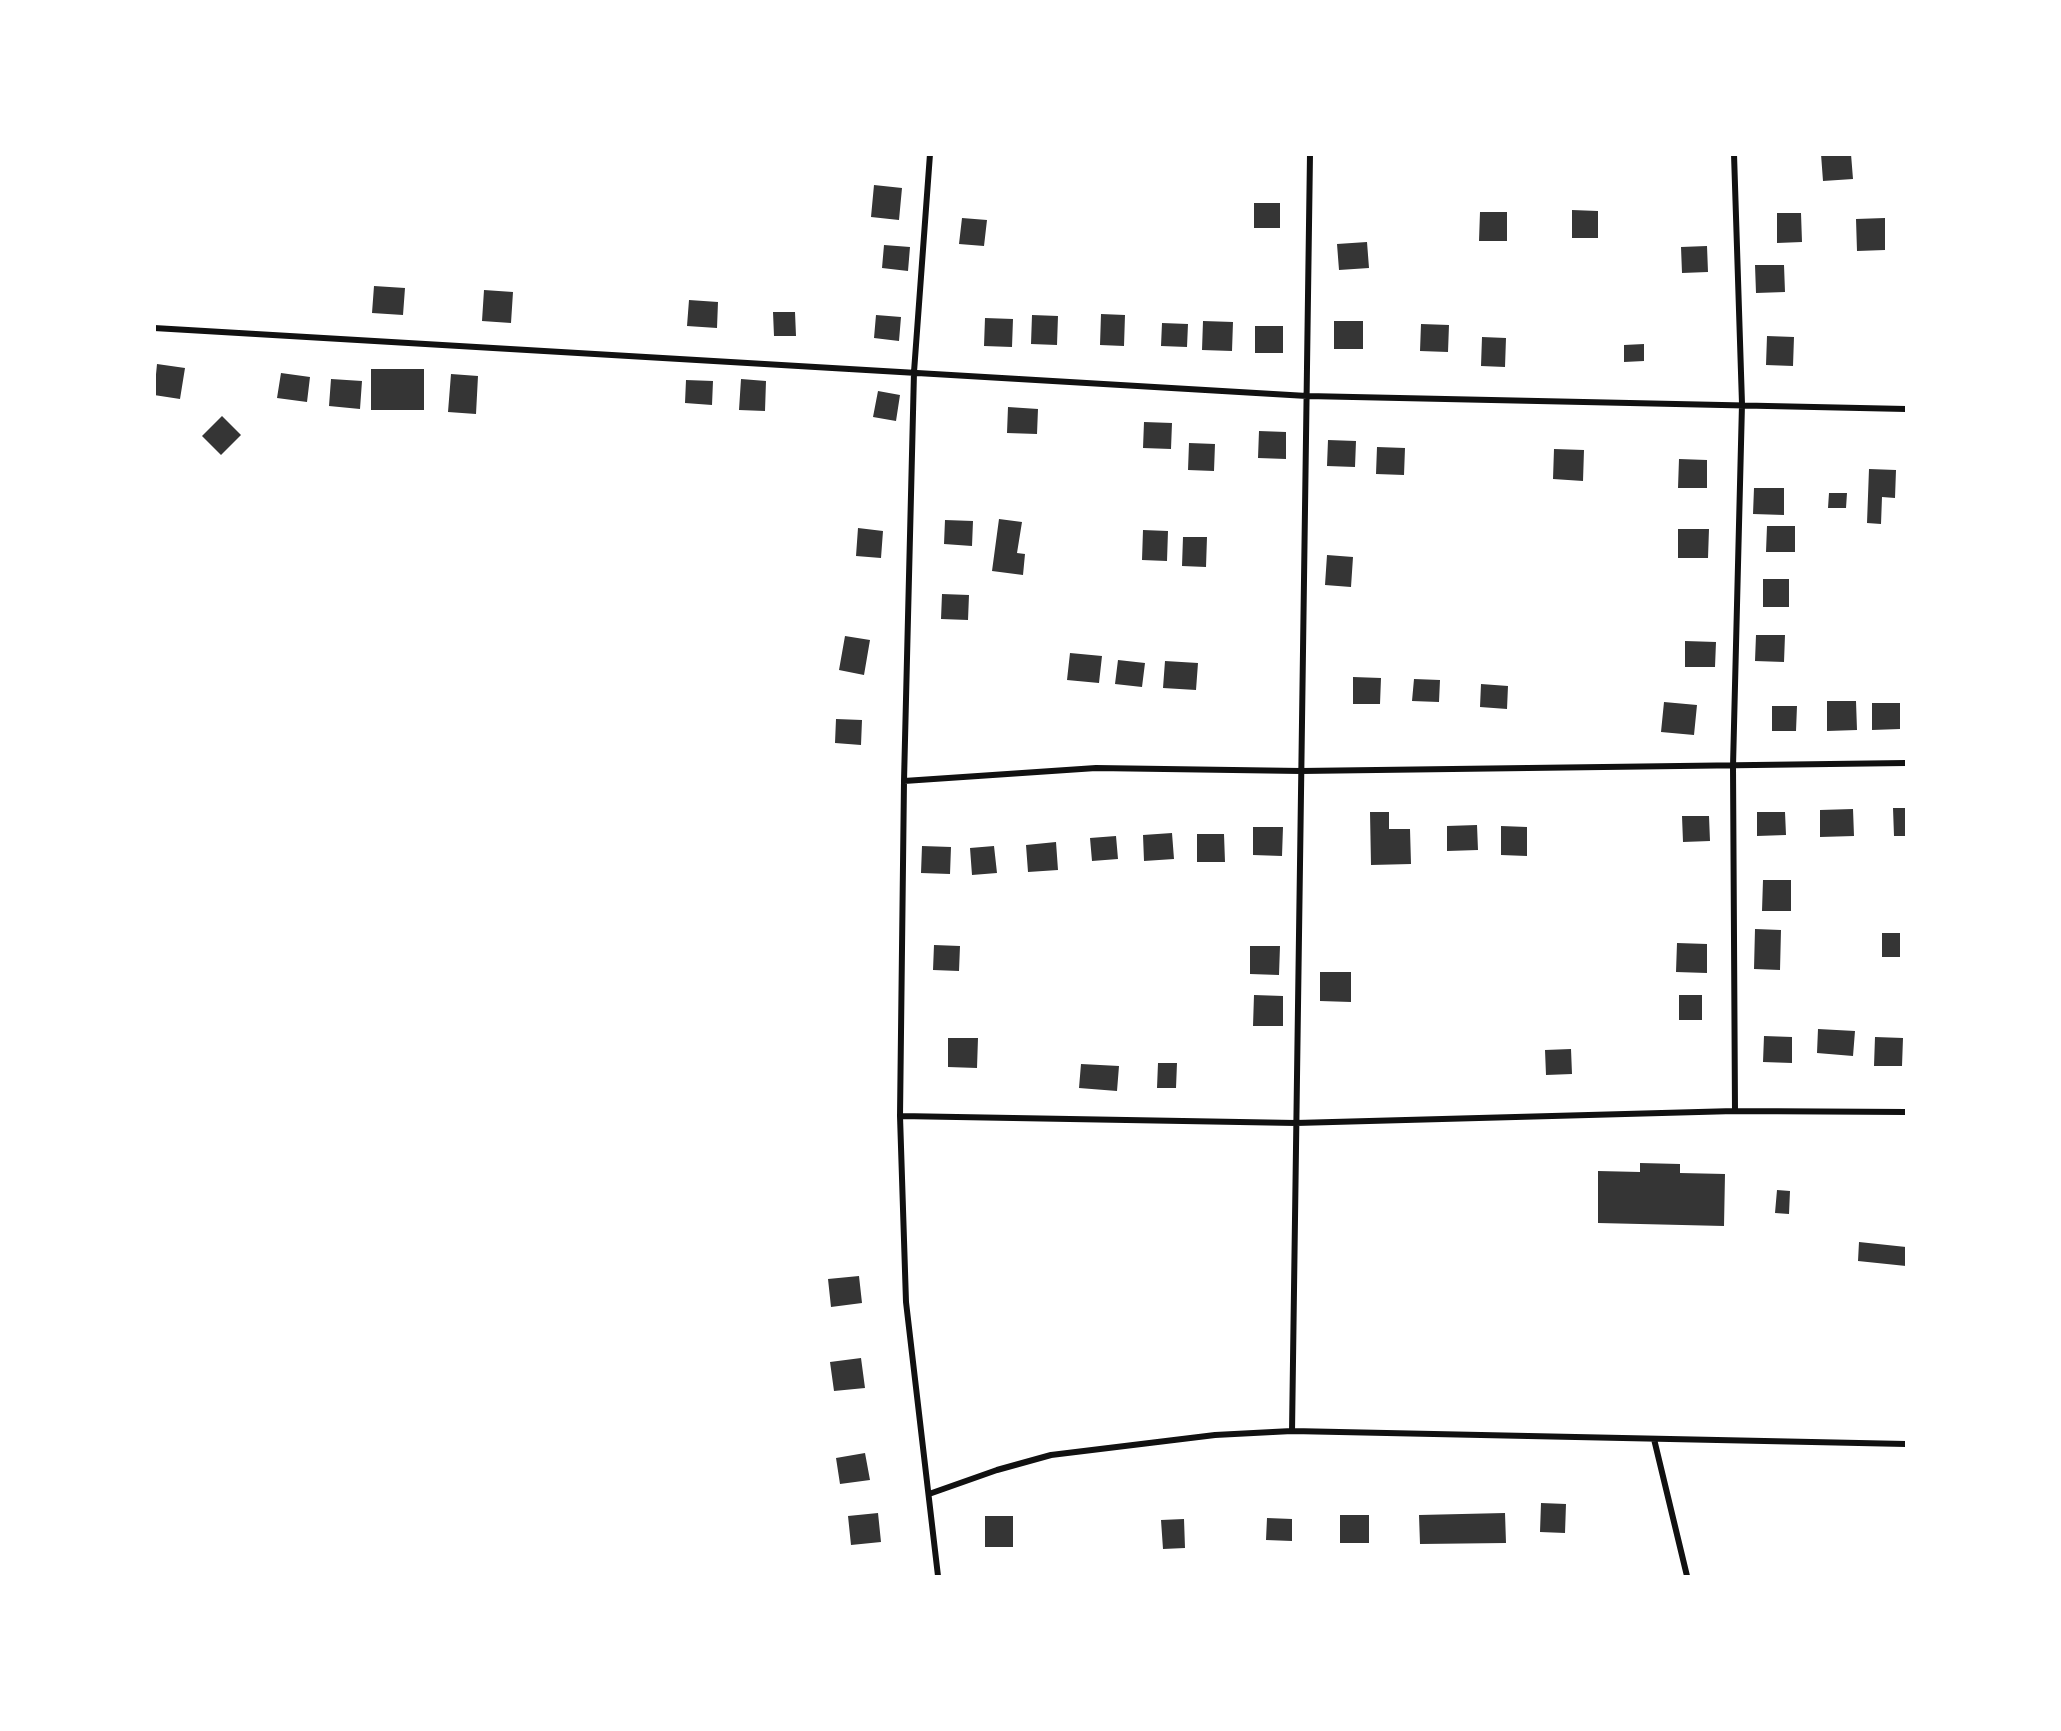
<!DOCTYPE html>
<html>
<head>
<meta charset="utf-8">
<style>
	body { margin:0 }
	#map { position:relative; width:2061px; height:1731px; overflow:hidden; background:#fff; font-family:"Exo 2",sans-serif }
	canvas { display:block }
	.frame { position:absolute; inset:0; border:156px solid #fff; pointer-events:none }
</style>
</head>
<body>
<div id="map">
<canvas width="2061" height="1731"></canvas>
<div class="frame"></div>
</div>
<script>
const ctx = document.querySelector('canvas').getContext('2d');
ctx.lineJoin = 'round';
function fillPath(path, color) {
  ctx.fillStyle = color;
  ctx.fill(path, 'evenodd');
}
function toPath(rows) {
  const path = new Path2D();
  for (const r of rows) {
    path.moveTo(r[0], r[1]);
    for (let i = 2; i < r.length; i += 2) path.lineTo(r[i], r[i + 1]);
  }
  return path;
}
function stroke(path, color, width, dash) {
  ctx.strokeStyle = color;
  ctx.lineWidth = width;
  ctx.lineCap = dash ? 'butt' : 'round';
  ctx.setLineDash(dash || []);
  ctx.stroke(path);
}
fillPath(toPath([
	[1821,154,1851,154,1853,179,1823,181],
	[874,185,902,188,899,220,871,217],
	[1254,203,1280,203,1280,228,1254,228],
	[1572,210,1598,211,1598,238,1572,238],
	[1480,212,1507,212,1507,241,1479,241],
	[1777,213,1801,213,1802,242,1777,243],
	[962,218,987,220,984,246,959,244],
	[1885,218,1885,250,1857,251,1856,219],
	[1367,242,1369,268,1339,270,1337,244],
	[884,245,910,247,908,271,882,268],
	[1707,246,1708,272,1682,273,1681,247],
	[1755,265,1784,265,1785,292,1756,293],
	[374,286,405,288,403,315,372,313],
	[484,290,513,292,511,323,482,321],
	[689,300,718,302,717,328,687,326],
	[773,312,795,312,796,336,774,336],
	[1101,314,1125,315,1124,346,1100,345],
	[876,315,901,317,899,341,874,338],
	[1032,315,1058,316,1057,345,1031,344],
	[985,318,1013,319,1012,347,984,346],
	[1203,321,1233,322,1232,351,1202,350],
	[1334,321,1363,321,1363,349,1334,349],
	[1162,323,1188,324,1187,347,1161,346],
	[1421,324,1449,325,1448,352,1420,351],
	[1255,326,1283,326,1283,353,1255,353],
	[1767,336,1794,337,1793,366,1766,365],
	[1482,337,1506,338,1505,367,1481,366],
	[1644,344,1644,361,1624,362,1624,345],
	[157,364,185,368,180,399,154,395],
	[371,369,424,369,424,410,371,410],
	[281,373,310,377,307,402,277,398],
	[451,374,478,376,476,414,448,412],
	[331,379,362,381,360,409,329,406],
	[741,379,766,381,765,411,739,410],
	[686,380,713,381,712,405,685,403],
	[878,391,900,395,896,421,873,417],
	[1008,407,1038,409,1037,434,1007,433],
	[222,416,241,435,221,455,202,436],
	[1144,422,1172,423,1171,449,1143,448],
	[1259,431,1286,432,1286,459,1258,458],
	[1328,440,1356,441,1355,467,1327,466],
	[1189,443,1215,444,1214,471,1188,470],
	[1377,447,1405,448,1404,475,1376,474],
	[1554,449,1584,450,1583,481,1553,479],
	[1679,459,1707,460,1707,488,1678,488],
	[1869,469,1896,470,1895,498,1882,497,1881,524,1867,523],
	[1754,488,1784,488,1784,515,1753,514],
	[1829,493,1847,493,1846,508,1828,508],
	[999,519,1022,522,1017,553,1025,554,1023,575,992,571],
	[945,520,973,521,972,546,944,544],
	[1767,526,1795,526,1795,552,1766,552],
	[858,528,883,531,881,558,856,556],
	[1678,529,1709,529,1708,558,1678,558],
	[1143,530,1168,531,1167,561,1142,560],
	[1183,537,1207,537,1206,567,1182,566],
	[1327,555,1353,557,1351,587,1325,585],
	[1763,579,1789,579,1789,607,1763,607],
	[942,594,969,595,968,620,941,619],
	[1756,635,1785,635,1784,662,1755,661],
	[845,636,870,640,864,675,839,670],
	[1685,641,1716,642,1715,667,1685,667],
	[1070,653,1102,656,1099,683,1067,680],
	[1118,660,1145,663,1142,687,1115,684],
	[1165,661,1198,663,1196,690,1163,688],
	[1353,677,1381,678,1380,704,1353,704],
	[1414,679,1440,680,1439,702,1412,701],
	[1481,684,1508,686,1507,709,1480,707],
	[1827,701,1856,701,1857,730,1827,731],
	[1664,702,1697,705,1694,735,1661,732],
	[1872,703,1900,703,1900,729,1872,730],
	[1772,706,1797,706,1796,731,1772,731],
	[836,719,862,720,861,745,835,743],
	[1893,808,1906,808,1906,836,1894,836],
	[1853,809,1854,836,1820,837,1820,810],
	[1370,812,1389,812,1389,829,1410,829,1411,864,1371,865],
	[1757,812,1785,812,1786,835,1757,836],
	[1682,816,1709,816,1710,841,1683,842],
	[1477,825,1478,850,1447,851,1447,826],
	[1501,826,1527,827,1527,856,1501,855],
	[1253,827,1283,827,1282,856,1253,855],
	[1172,833,1174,859,1144,861,1143,835],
	[1197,834,1224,834,1225,862,1197,862],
	[1116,836,1118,859,1092,861,1090,838],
	[1056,842,1058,870,1028,872,1026,845],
	[922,846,951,847,950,874,921,873],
	[994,846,997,873,972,875,970,848],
	[1763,880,1791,880,1791,911,1762,911],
	[1755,929,1781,930,1780,970,1754,969],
	[1882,933,1900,933,1900,957,1882,957],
	[1677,943,1707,944,1707,973,1676,972],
	[934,945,960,946,959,971,933,970],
	[1250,946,1280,946,1279,975,1250,974],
	[1320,972,1351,972,1351,1002,1320,1001],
	[1254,995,1283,996,1283,1026,1253,1026],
	[1679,995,1702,995,1702,1020,1679,1020],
	[1818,1029,1855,1031,1853,1056,1817,1053],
	[1764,1036,1792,1037,1792,1063,1763,1062],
	[1875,1037,1903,1038,1902,1066,1874,1066],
	[948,1038,978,1038,977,1068,948,1067],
	[1571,1049,1572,1074,1546,1075,1545,1050],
	[1158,1063,1177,1063,1176,1088,1157,1088],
	[1081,1064,1119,1066,1117,1091,1079,1088],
	[1640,1163,1680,1164,1680,1173,1725,1174,1724,1226,1598,1223,1598,1171,1640,1172],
	[1777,1190,1790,1191,1789,1214,1775,1213],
	[1859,1242,1906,1247,1906,1266,1858,1261],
	[859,1276,862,1303,831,1307,828,1279],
	[861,1358,865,1388,834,1391,830,1362],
	[865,1453,870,1480,840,1484,836,1458],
	[1541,1503,1566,1504,1565,1533,1540,1532],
	[878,1513,881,1542,851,1545,848,1516],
	[1505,1513,1506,1543,1420,1544,1419,1515],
	[1340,1515,1369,1515,1369,1543,1340,1543],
	[985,1516,1013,1516,1013,1547,985,1547],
	[1267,1518,1292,1519,1292,1541,1266,1540],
	[1184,1519,1185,1548,1163,1549,1161,1520]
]), '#353535');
stroke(toPath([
	[930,154,914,372,904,781,900,1116,906,1302,938,1576],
	[1734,154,1742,404,1733,766,1735,1111],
	[154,328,1307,396,1906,409],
	[904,781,1096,768,1301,771,1906,763],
	[900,1116,1296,1123,1735,1111,1906,1112],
	[1292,1431,1310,154],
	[1654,1439,1687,1576],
	[929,1494,997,1470,1051,1455,1215,1435,1292,1431,1906,1444]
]), '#111', 6);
</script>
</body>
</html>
